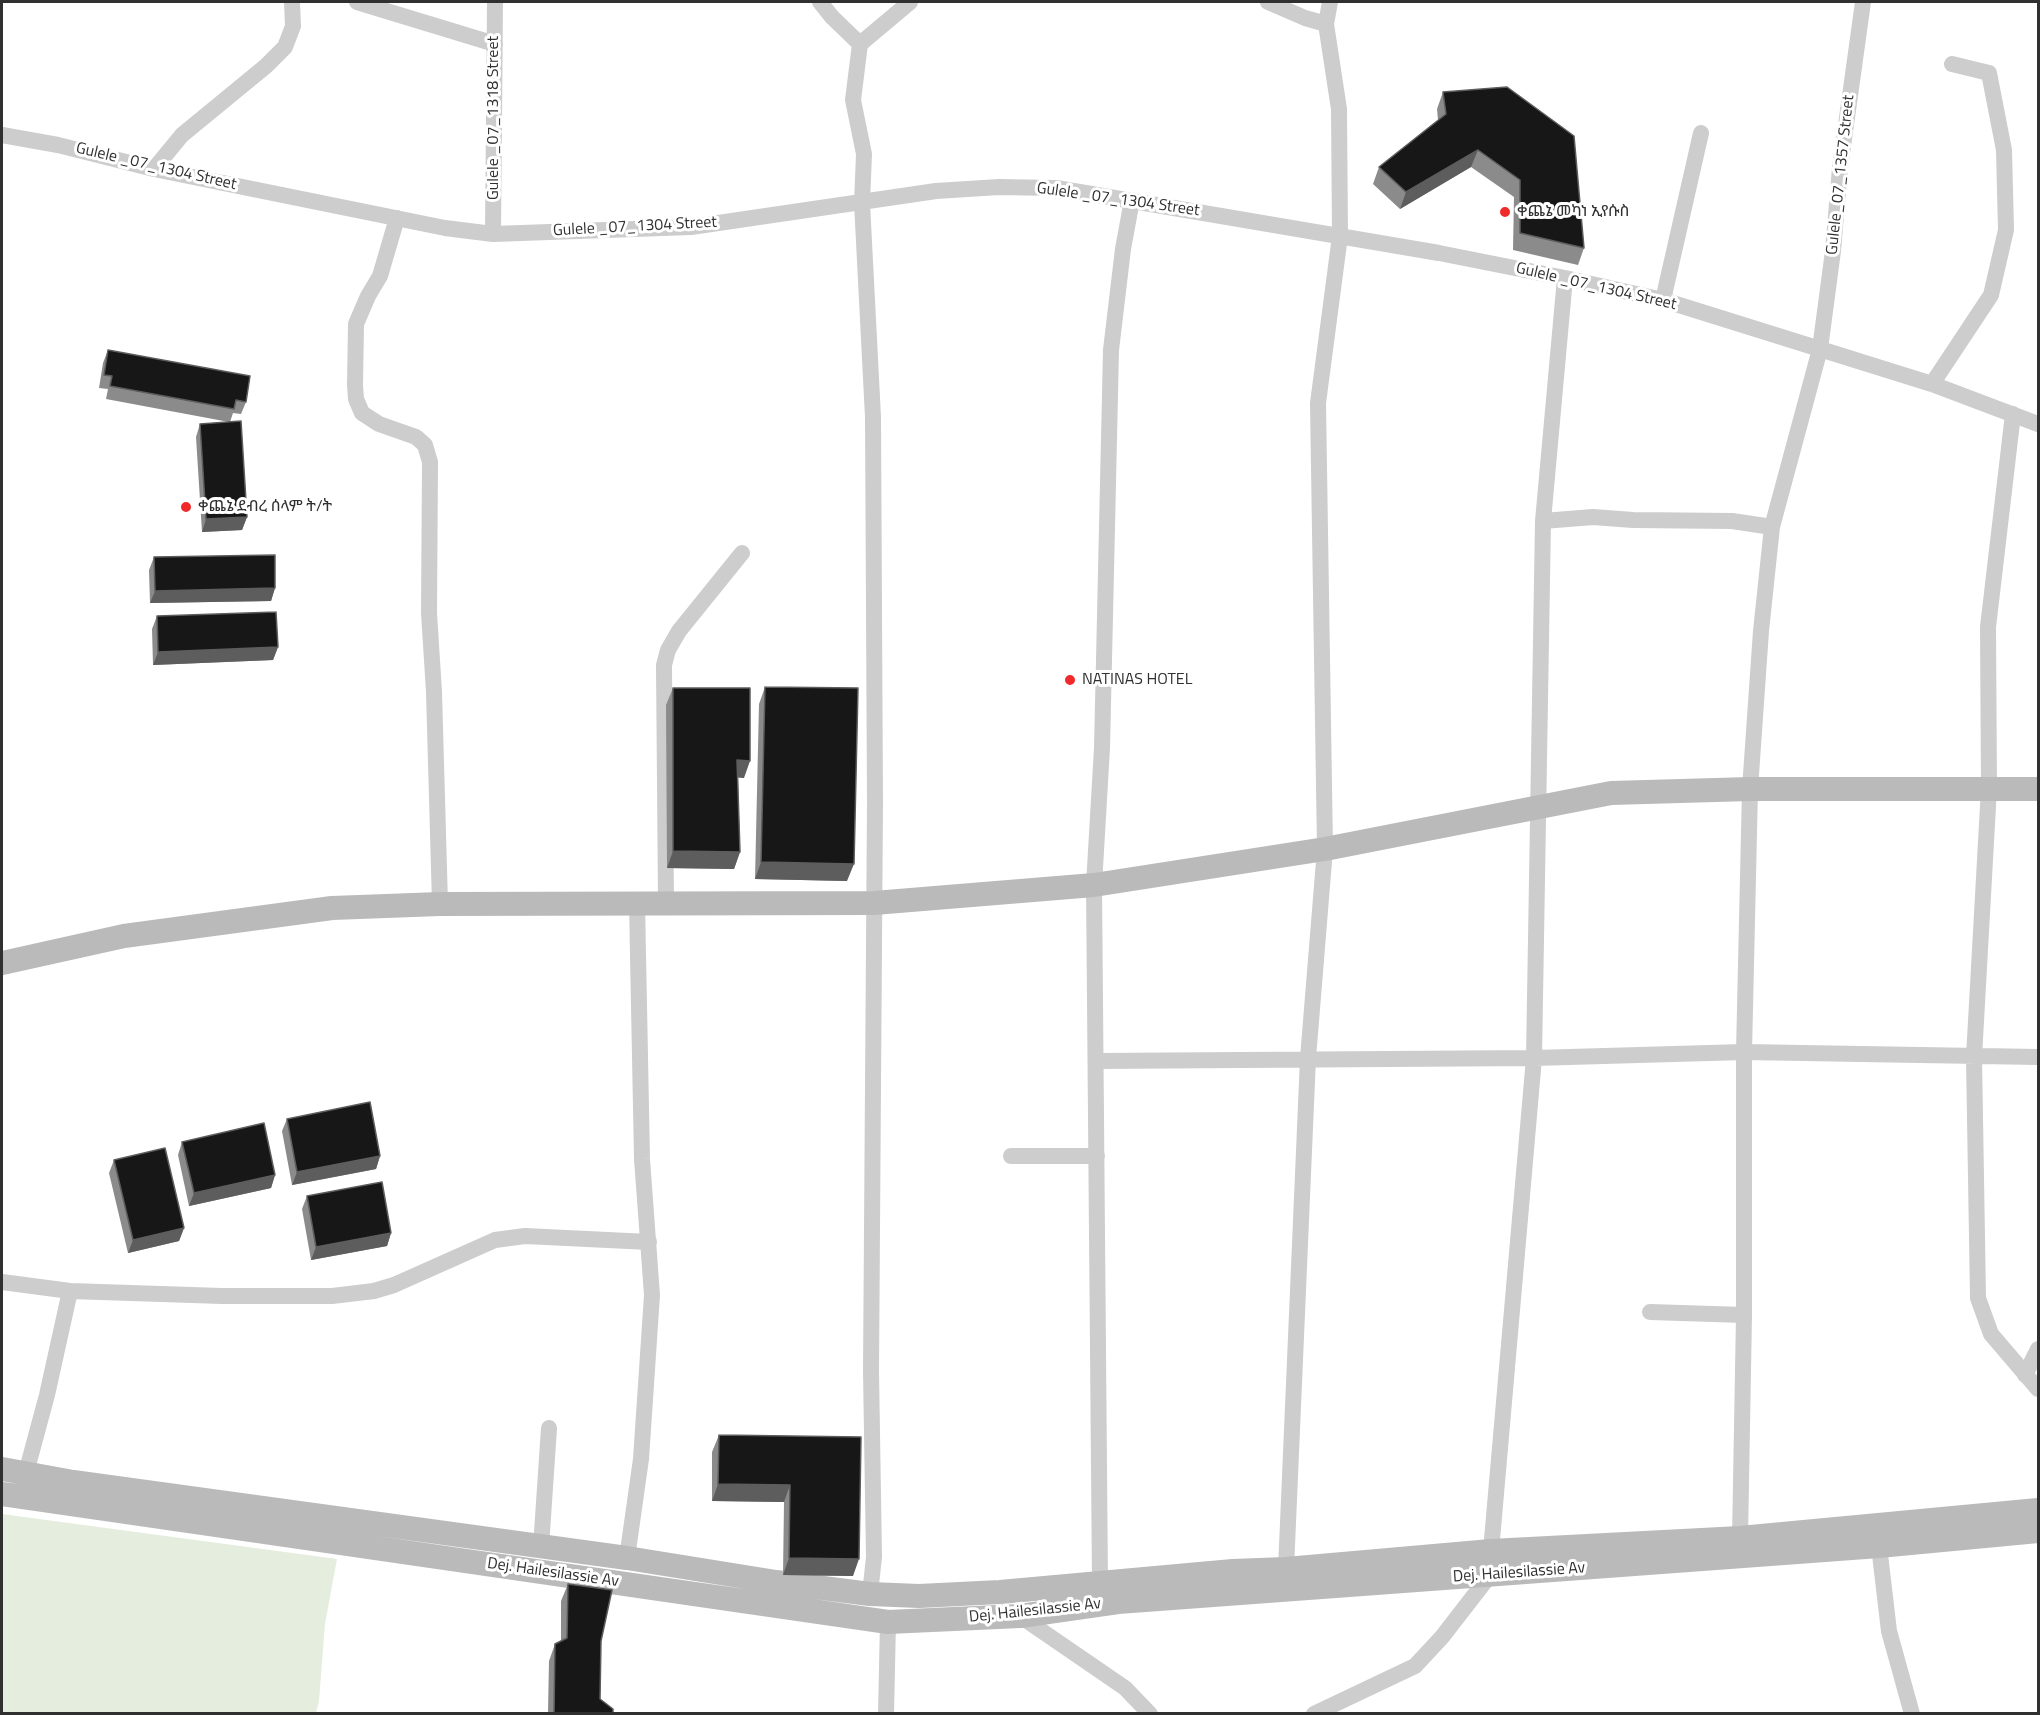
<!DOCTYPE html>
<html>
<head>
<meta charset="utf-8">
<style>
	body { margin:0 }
	#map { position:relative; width:2040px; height:1715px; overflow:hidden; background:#fff; font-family:"Titillium Web",sans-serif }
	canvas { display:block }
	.frame { position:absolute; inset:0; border:3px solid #303030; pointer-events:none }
</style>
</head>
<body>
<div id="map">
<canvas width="2040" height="1715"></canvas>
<div class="frame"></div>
</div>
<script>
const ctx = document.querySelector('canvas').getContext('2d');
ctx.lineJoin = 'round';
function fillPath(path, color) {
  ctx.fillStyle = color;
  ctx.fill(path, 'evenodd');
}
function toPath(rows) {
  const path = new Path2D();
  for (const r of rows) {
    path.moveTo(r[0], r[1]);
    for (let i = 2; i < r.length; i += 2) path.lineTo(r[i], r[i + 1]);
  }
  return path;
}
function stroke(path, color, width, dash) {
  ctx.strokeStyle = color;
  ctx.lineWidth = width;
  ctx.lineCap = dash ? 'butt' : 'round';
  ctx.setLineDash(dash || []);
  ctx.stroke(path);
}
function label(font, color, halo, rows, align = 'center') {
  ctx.font = font + ' "Titillium Web","Noto Sans Ethiopic",sans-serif';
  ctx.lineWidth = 6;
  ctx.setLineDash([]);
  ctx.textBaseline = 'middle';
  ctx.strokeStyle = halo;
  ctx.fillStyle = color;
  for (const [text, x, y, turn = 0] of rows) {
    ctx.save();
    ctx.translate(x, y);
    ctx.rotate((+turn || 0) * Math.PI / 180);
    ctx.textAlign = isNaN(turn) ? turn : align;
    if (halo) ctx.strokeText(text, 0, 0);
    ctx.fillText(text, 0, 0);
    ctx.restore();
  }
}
fillPath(toPath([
	[2,1514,337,1559,325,1624,319,1701,316,1713,2,1713]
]), '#e5eede');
stroke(toPath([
	[357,2,495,44],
	[820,2,832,17,860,44],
	[1268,2,1305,18,1326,24,1339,109,1340,236,1318,403,1325,849,1308,1058,1286,1569],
	[1326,24,1330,2],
	[2,135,58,145,154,169,445,228,493,234,691,227,936,191,999,187,1056,188,1439,253,1565,278,1663,300,1932,384,2038,424],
	[154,169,182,135,266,66,285,47,293,26,292,2],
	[397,218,380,276,368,296,356,324,355,385,356,399,362,413,379,424,416,437,425,445,430,462,429,613,434,692,440,904],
	[493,234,495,2],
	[1663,300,1701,133],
	[1932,384,1991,295,2006,230,2004,150,1989,73,1952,64],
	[2013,414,1988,627,1989,788,1974,1057,1978,1298,1991,1334,2038,1389],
	[1543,521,1593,517,1633,520,1732,521,1772,527],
	[666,903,664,665,668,650,679,631,742,553],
	[1096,1061,1534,1058,1744,1052,2038,1057],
	[1011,1156,1097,1156],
	[2,1282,70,1291,222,1296,332,1296,374,1291,394,1285,495,1240,525,1236,649,1242],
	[1650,1312,1744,1315],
	[2025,1375,2038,1349],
	[26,1473,47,1395,70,1291],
	[1740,1538,1744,1315,1744,1052,1750,789,1761,631,1772,527,1820,349,1833,251,1840,168,1863,2],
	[1879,1546,1889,1631,1912,1714],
	[541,1547,549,1428],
	[1491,1551,1534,1058,1543,521,1565,278],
	[627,1558,641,1459,652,1295,642,1159,637,903],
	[1100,1583,1094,885,1102,748,1111,350,1123,249,1132,200],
	[870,1594,874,1557,871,1371,875,802,873,417,862,203,864,154,853,100,860,44,910,2],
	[1020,1616,1125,1688,1150,1714],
	[886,1714,888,1622],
	[1314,1714,1415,1666,1442,1637,1490,1575]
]), '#cdcdcd', 16);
stroke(toPath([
	[2,963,124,936,332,908,440,904,874,903,1094,885,1325,849,1611,793,1750,789,2038,789],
	[2,1469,73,1482,627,1558,776,1582,870,1594,919,1596,1000,1592,1233,1571,1286,1569,1491,1551,1740,1538,2038,1510],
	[2,1494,888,1622,1020,1616,1118,1602,1879,1546,2038,1531]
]), '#bababa', 24);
fillPath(toPath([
	[1443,92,1584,248,1578,265,1513,250,1514,197,1471,167,1400,209,1373,184,1379,167,1438,120,1437,109],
	[108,350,246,402,241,414,233,413,230,422,247,517,242,530,202,532,196,437,200,424,229,422,106,399,108,389,99,388,103,363],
	[154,557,275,588,271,601,150,603,149,570],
	[157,616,278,647,273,660,153,665,152,629],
	[765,687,847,881,755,879,759,704],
	[673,688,744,778,738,777,740,852,734,869,667,868,666,705],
	[287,1119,380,1156,376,1169,292,1185,282,1131],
	[182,1142,275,1175,271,1188,189,1206,178,1155],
	[114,1160,184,1228,179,1241,128,1253,109,1173],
	[307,1196,391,1233,387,1246,311,1260,302,1209],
	[719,1435,861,1437,853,1576,783,1575,784,1502,712,1501,712,1452],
	[568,1584,601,1641,600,1699,613,1713,548,1713,549,1661,555,1644,561,1641,561,1601]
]), '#8b8b8b');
fillPath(toPath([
	[1478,150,1471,167,1400,209,1406,192],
	[247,517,242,530,202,532,206,519],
	[275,588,271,601,150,603,155,591],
	[278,647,273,660,153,665,158,652],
	[737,760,750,761,744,778,731,777],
	[673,851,740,852,734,869,667,868],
	[761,862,854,864,847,881,755,879],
	[380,1156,376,1169,292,1185,297,1172],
	[275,1175,271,1188,189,1206,194,1193],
	[184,1228,179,1241,128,1253,133,1240],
	[391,1233,387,1246,311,1260,316,1247],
	[718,1484,790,1485,784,1502,712,1501],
	[789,1558,859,1559,853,1576,783,1575]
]), '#5d5d5d');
const building = toPath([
	[1507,87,1574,136,1584,248,1520,233,1520,180,1478,150,1406,192,1379,167,1446,114,1443,92,1507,87],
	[108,350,250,376,246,402,236,400,234,409,110,386,112,376,104,375,108,350],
	[241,421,247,517,206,519,200,424,241,421],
	[275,555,275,588,155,591,154,557,275,555],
	[276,612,278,647,158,652,157,616,276,612],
	[765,687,858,688,854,864,761,862,765,687],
	[673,688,750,688,750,761,737,760,740,852,673,851,673,688],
	[370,1102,380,1156,297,1172,287,1119,370,1102],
	[264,1123,275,1175,194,1193,182,1142,264,1123],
	[165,1148,184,1228,133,1240,114,1160,165,1148],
	[382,1182,391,1233,316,1247,307,1196,382,1182],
	[719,1435,861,1437,859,1559,789,1558,790,1485,718,1484,719,1435],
	[568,1584,612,1590,601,1641,600,1699,613,1709,613,1713,554,1713,555,1644,567,1638,568,1584]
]);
fillPath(building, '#171717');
stroke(building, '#5d5d5d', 1.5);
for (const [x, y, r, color] of [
	[1505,212,6,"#f02a2b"],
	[186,507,6,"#f02a2b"],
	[1070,680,6,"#f02a2b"]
]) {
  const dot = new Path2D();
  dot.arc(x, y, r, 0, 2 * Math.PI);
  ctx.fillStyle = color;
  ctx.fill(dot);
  stroke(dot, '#fff', 2);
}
label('16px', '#303030', '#fff', [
	["Gulele _07_1318 Street",494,118,-90],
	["Gulele _07_1304 Street",156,167,13],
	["Gulele_07_1357 Street",1841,175,-84],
	["Gulele _07_1304 Street",1118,200,8],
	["Gulele _07_1304 Street",635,227,-3],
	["Gulele _07_1304 Street",1596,287,13],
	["Dej. Hailesilassie Av",553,1573,8],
	["Dej. Hailesilassie Av",1519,1573,-4],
	["Dej. Hailesilassie Av",1035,1611,-6]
]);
label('16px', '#303030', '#fff', [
	["ቀጨኔ መካነ ኢየሱስ",1517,212],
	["ቀጨኔ ደብረ ሰላም ት/ት",198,507],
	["NATINAS HOTEL",1082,680]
], 'left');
</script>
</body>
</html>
